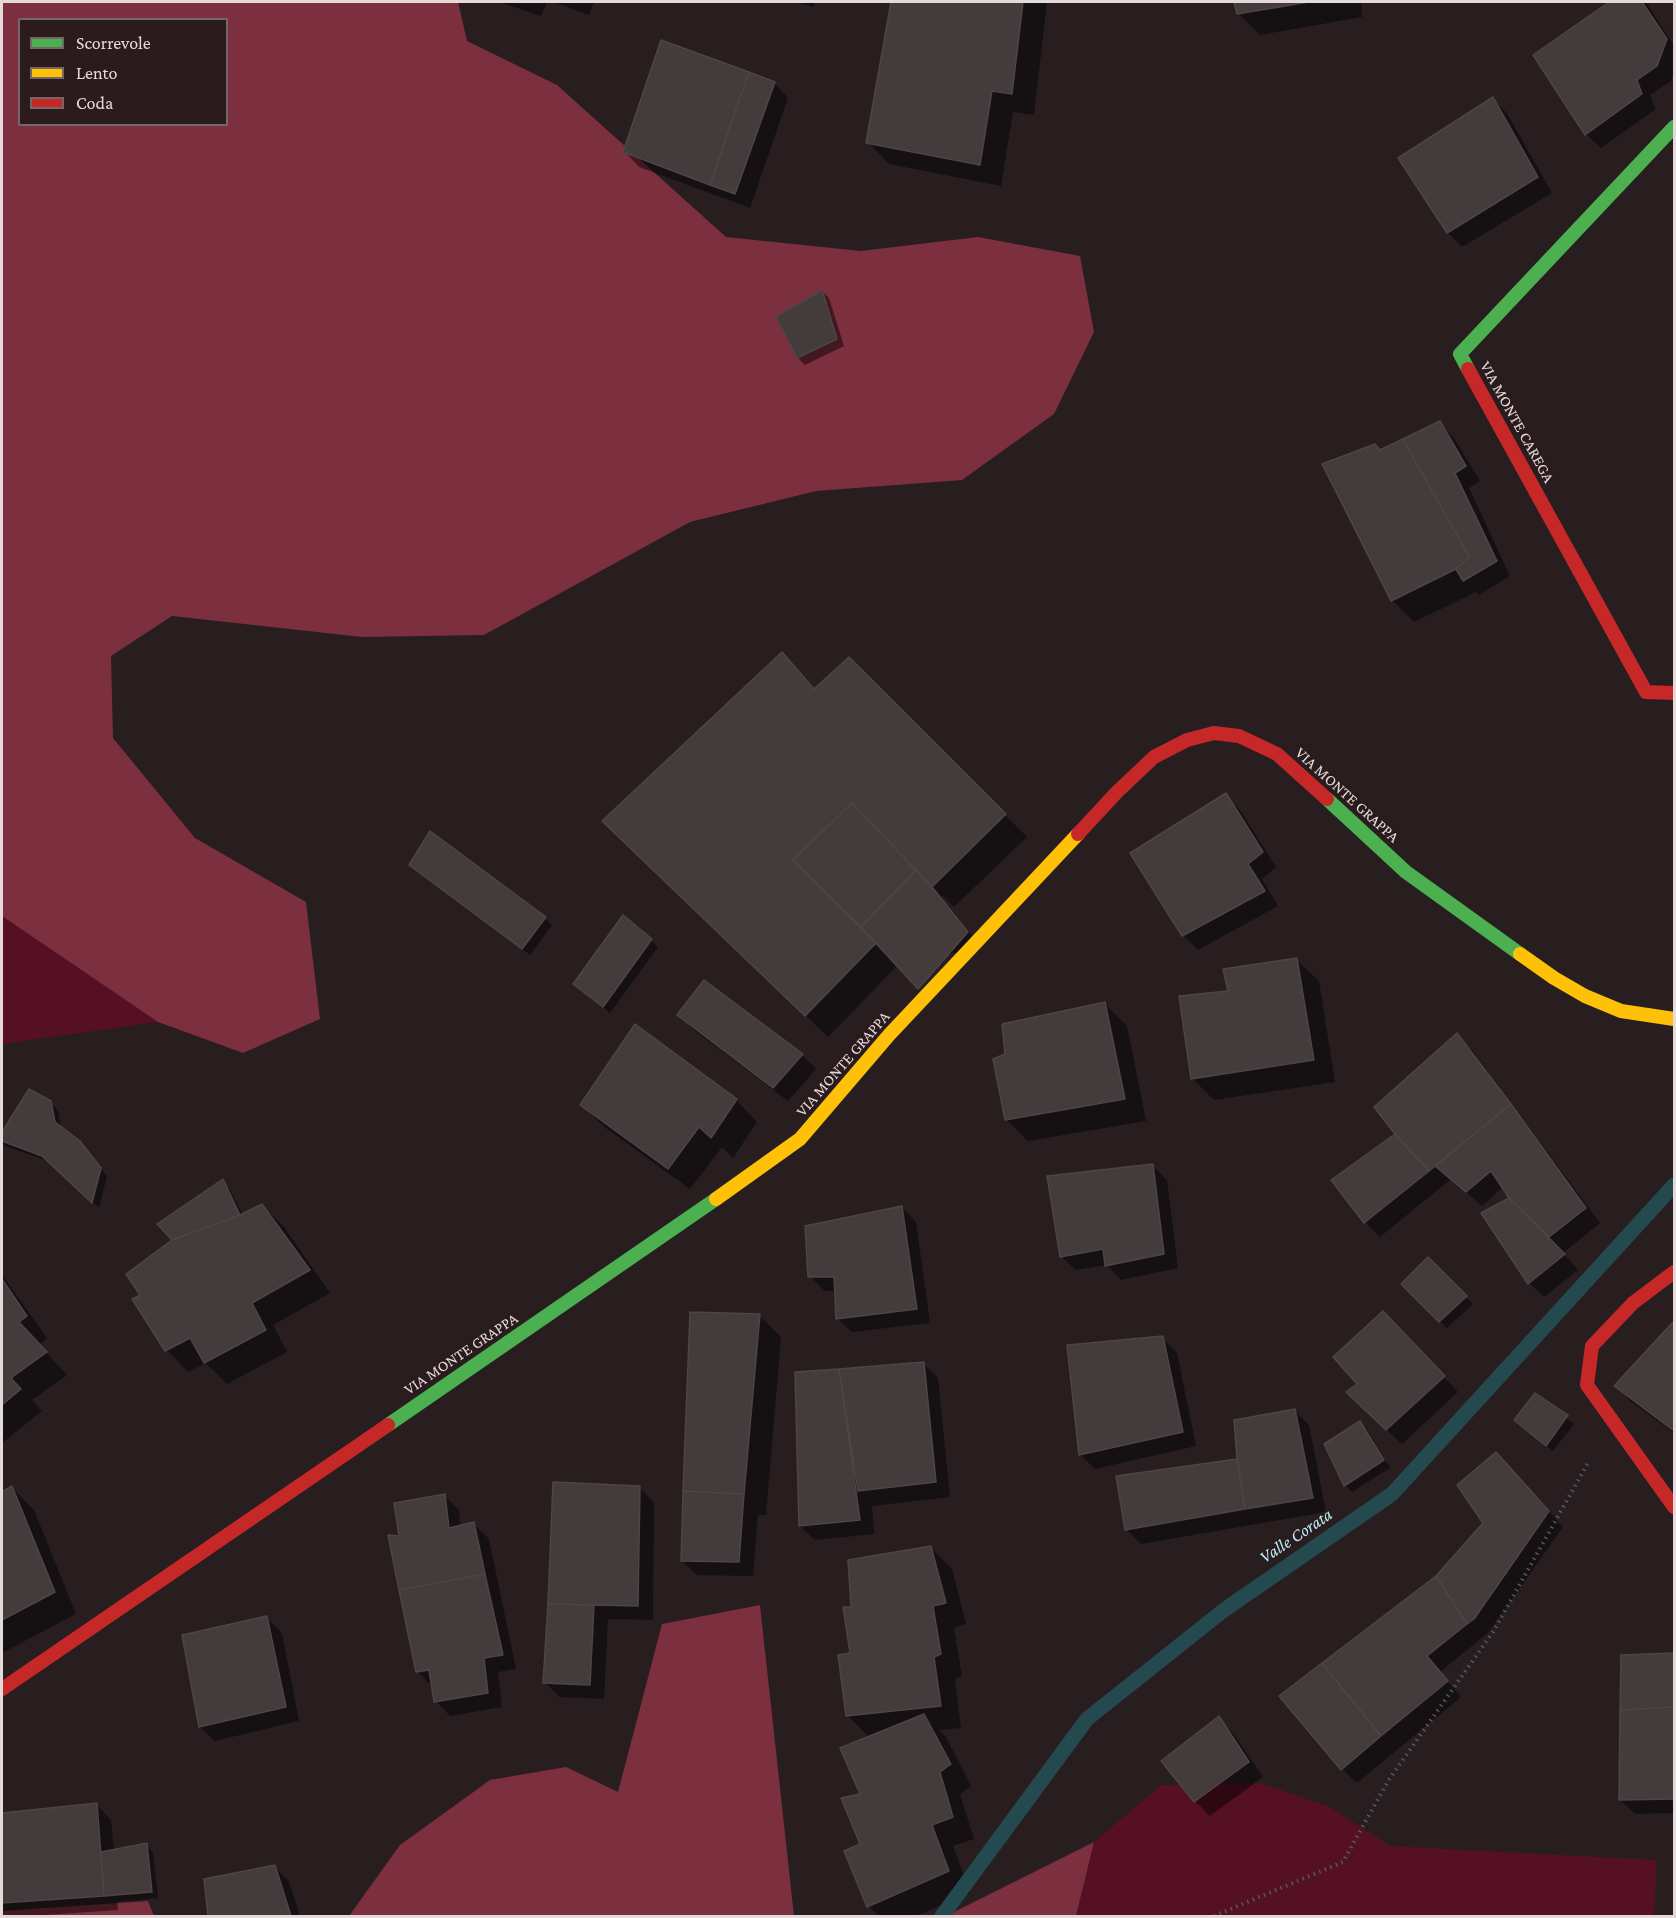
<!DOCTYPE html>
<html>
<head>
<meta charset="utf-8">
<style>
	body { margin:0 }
	#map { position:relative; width:1676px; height:1918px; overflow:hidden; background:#281e20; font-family:"Crimson Pro",serif }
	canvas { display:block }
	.frame { position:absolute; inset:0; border:3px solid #e5dadb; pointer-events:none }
	.legend { position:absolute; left:18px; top:18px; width:210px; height:108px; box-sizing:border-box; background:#2b1b1d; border:2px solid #756769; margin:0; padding:8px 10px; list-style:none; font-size:18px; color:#e5dadb }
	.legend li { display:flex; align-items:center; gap:12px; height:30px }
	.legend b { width:30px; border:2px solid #756769 }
</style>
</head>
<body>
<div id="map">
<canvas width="1676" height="1918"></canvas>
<div class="frame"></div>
<ul class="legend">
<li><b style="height:8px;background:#4caf50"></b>Scorrevole</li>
<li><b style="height:8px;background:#ffc107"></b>Lento</li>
<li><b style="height:8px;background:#c62828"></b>Coda</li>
</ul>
</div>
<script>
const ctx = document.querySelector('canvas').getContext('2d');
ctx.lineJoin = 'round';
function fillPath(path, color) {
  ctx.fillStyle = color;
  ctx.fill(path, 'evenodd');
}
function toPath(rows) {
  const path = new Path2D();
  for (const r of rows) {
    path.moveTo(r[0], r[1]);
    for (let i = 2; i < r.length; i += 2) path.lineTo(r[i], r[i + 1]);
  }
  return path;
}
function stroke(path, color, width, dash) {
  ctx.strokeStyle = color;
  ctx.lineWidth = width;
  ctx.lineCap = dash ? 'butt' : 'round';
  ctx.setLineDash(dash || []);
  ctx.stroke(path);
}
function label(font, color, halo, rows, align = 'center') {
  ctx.font = font + ' "Crimson Pro",serif';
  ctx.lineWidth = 4.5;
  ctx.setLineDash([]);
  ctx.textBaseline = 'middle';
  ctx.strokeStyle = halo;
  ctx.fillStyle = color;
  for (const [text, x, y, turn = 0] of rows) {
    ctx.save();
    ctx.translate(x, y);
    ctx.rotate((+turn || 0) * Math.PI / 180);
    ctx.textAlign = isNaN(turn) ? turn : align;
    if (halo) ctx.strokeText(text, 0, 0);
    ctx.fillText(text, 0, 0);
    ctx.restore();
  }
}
fillPath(toPath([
	[2,916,158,1022,2,1044],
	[1261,1783,1330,1807,1390,1846,1657,1860,1654,1916,1076,1916,1094,1842,1161,1785]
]), '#551023');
fillPath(toPath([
	[2,2,458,2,467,41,557,85,726,237,861,251,978,237,1080,256,1094,332,1054,414,962,480,816,491,690,522,484,635,362,637,172,616,111,656,113,738,195,838,306,902,320,1019,243,1053,158,1022,2,916],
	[20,20,226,20,226,124,20,124],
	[760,1605,794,1916,349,1916,400,1845,490,1780,566,1767,618,1792,662,1624],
	[1094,1842,1076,1916,948,1916,952,1913],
	[148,1901,154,1916,2,1916,2,1911]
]), '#7c2f3e');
fillPath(toPath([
	[499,2,547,2,541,16],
	[553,2,594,2,589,15],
	[797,2,815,2,813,7],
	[893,2,1047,2,1034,115,1013,112,1001,186,889,164,868,142],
	[1236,2,1361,2,1362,17,1260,35,1238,13],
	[1612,2,1646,2,1674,46,1674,71,1671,81,1650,95,1656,109,1601,148,1586,134,1535,55],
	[774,83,788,98,750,208,639,167,625,152],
	[1492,99,1507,113,1552,193,1462,247,1448,233],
	[822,291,829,298,844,346,805,365,798,358,778,318],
	[1439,423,1454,438,1480,481,1469,488,1510,576,1479,595,1476,592,1414,622,1392,600,1381,451],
	[782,654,816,690,849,659,1027,837,954,907,943,896,941,897,981,947,898,965,828,1037,626,843],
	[1226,795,1240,810,1276,867,1262,879,1278,906,1198,950,1183,935],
	[418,872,545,918,552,925,530,955],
	[624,917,658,947,610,1013,575,984],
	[1297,960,1319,981,1335,1082,1214,1100,1192,1078,1230,993],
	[1105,1004,1127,1026,1146,1121,1028,1141,1006,1119],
	[679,1015,802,1055,816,1069,788,1101,694,1030],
	[1457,1035,1472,1050,1600,1223,1563,1253,1578,1270,1544,1297,1529,1283,1483,1214,1511,1199,1503,1187,1482,1206,1451,1179,1380,1237,1365,1222,1333,1180,1397,1134],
	[30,1091,50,1103,58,1110,61,1129,87,1150,107,1176,99,1208,51,1162,5,1146,2,1142,2,1134],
	[736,1100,757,1122,733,1158,722,1147,690,1189,603,1126,582,1105],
	[1152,1165,1167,1180,1178,1268,1121,1280,1107,1265,1076,1270,1061,1256],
	[222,1181,229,1188,243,1215,262,1205,284,1227,330,1293,273,1325,287,1352,227,1384,206,1363,188,1372,167,1350,142,1296,174,1241],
	[902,1207,916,1222,930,1323,852,1332,837,1318,836,1291,825,1291,810,1276],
	[1428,1260,1473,1304,1447,1328,1403,1284],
	[2,1275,47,1338,39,1345,67,1375,32,1400,42,1411,2,1443],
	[759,1315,781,1337,766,1515,758,1515,753,1576,697,1575,682,1561],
	[1674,1323,1674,1433,1630,1401,1616,1386],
	[1397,1328,1458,1392,1402,1444,1362,1407,1359,1385],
	[1162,1338,1177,1353,1196,1446,1095,1469,1080,1454],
	[924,1364,938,1378,950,1497,872,1506,874,1534,815,1540,800,1526,797,1374],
	[1536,1395,1574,1424,1553,1451,1523,1427],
	[1294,1410,1309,1425,1326,1512,1141,1544,1126,1529,1238,1461],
	[1360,1422,1367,1429,1390,1468,1352,1492,1345,1485,1325,1445],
	[1510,1468,1563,1527,1488,1633,1440,1672,1461,1697,1357,1783,1342,1769,1437,1577,1485,1523],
	[639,1487,654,1502,653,1620,608,1619,604,1699,559,1697,545,1682],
	[12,1488,34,1510,76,1614,2,1653,2,1493],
	[444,1495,459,1510,461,1527,474,1524,489,1539,516,1669,498,1672,502,1707,450,1716,436,1701,432,1686,417,1671,401,1537],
	[931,1548,952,1569,966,1624,954,1628,962,1676,955,1679,961,1728,939,1730,946,1737,971,1786,960,1794,974,1839,953,1846,970,1893,916,1916,879,1916,868,1906,861,1844,862,1795,870,1738,847,1715,853,1609],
	[267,1618,282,1633,299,1721,215,1741,200,1727],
	[1674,1655,1674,1813,1635,1814,1620,1800,1623,1657],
	[1218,1718,1233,1733,1263,1777,1210,1816,1195,1801,1163,1761],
	[97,1805,111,1820,114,1851,146,1845,153,1852,158,1898,117,1902,118,1910,30,1916,2,1916,2,1814],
	[274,1867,289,1881,300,1916,210,1916,205,1880]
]), '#0007');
stroke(toPath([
	[942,1916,1087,1719,1224,1610,1392,1494,1674,1185]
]), '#24494f', 15);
const building = toPath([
	[891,2,1023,2,1012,94,992,91,980,165,866,143,891,2],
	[1234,2,1309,2,1237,14,1234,2],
	[1609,2,1642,2,1667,39,1657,66,1637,80,1642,94,1585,135,1533,55,1609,2],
	[661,40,749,72,710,185,623,152,661,40],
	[749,72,775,82,735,194,710,185,749,72],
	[1493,97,1538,177,1447,233,1398,158,1493,97],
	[822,290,837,339,797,358,776,317,822,290],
	[1440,421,1466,466,1455,473,1497,561,1463,581,1456,569,1469,557,1403,439,1440,421],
	[1403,439,1469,557,1456,569,1391,601,1322,464,1375,444,1380,450,1403,439],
	[782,652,814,689,849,657,1006,814,932,887,852,803,793,860,876,943,805,1016,602,821,782,652],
	[1226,793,1263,852,1248,864,1265,891,1182,936,1130,853,1226,793],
	[852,803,916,870,861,927,793,860,852,803],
	[430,831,546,917,522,949,409,865,430,831],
	[916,870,932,887,968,932,918,989,861,927,916,870],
	[623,915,652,939,603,1007,573,984,623,915],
	[1297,958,1314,1060,1191,1079,1179,996,1228,991,1223,969,1297,958],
	[704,980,803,1054,773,1088,677,1015,704,980],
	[1105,1002,1125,1099,1005,1120,993,1059,1005,1054,1002,1024,1105,1002],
	[635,1024,737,1099,711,1138,699,1127,668,1169,580,1105,635,1024],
	[1457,1033,1511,1104,1429,1171,1395,1134,1374,1107,1457,1033],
	[29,1089,51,1101,55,1122,80,1141,101,1168,92,1203,42,1156,2,1141,2,1132,29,1089],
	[1511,1104,1586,1208,1549,1237,1509,1198,1491,1171,1466,1192,1435,1166,1511,1104],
	[1395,1134,1429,1171,1364,1223,1331,1180,1395,1134],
	[1153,1164,1164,1254,1105,1266,1103,1249,1060,1257,1047,1176,1153,1164],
	[223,1179,240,1215,172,1240,157,1224,223,1179],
	[1509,1198,1565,1254,1528,1284,1481,1213,1509,1198],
	[262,1204,310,1270,252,1303,266,1330,204,1363,190,1338,165,1351,132,1299,140,1295,126,1274,172,1240,240,1215,262,1204],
	[902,1206,917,1309,836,1319,834,1277,808,1277,805,1226,902,1206],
	[1428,1257,1467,1296,1439,1322,1401,1284,1428,1257],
	[2,1279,27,1316,19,1322,47,1352,11,1378,21,1389,2,1405,2,1279],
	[1383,1311,1445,1376,1386,1430,1346,1392,1357,1384,1333,1357,1383,1311],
	[690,1312,760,1314,744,1494,683,1491,690,1312],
	[1674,1321,1674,1431,1614,1386,1674,1321],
	[1163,1336,1183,1432,1079,1455,1067,1345,1163,1336],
	[924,1362,936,1482,858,1491,839,1369,924,1362],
	[839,1369,860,1520,799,1526,795,1372,839,1369],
	[1535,1393,1568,1415,1546,1446,1514,1420,1535,1393],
	[1295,1409,1313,1498,1245,1509,1237,1459,1234,1420,1295,1409],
	[1360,1421,1384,1460,1344,1486,1324,1444,1360,1421],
	[1496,1452,1549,1511,1474,1619,1467,1624,1436,1576,1483,1523,1457,1485,1496,1452],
	[1237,1459,1245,1509,1125,1530,1116,1476,1237,1459],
	[553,1482,640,1486,638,1606,548,1604,553,1482],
	[12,1486,55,1592,2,1620,2,1492,12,1486],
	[683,1491,744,1494,739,1562,681,1561,683,1491],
	[445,1494,449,1528,474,1522,485,1574,399,1590,388,1535,399,1536,394,1503,445,1494],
	[931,1546,946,1603,933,1606,941,1654,934,1657,941,1706,846,1716,838,1655,850,1653,843,1607,851,1607,848,1560,931,1546],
	[485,1574,503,1655,484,1658,488,1693,434,1702,429,1670,416,1672,399,1590,485,1574],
	[1436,1576,1467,1624,1427,1656,1448,1681,1381,1736,1322,1663,1436,1576],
	[548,1604,594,1605,590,1685,543,1683,548,1604],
	[267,1616,286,1707,199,1727,182,1635,267,1616],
	[1674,1653,1674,1707,1620,1710,1621,1655,1674,1653],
	[1322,1663,1381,1736,1341,1770,1279,1696,1322,1663],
	[1674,1707,1674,1799,1619,1800,1620,1710,1674,1707],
	[924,1714,951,1764,940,1772,953,1817,932,1825,949,1871,867,1907,844,1851,860,1844,841,1798,860,1794,840,1748,924,1714],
	[1219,1716,1249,1762,1194,1802,1161,1761,1219,1716],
	[97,1803,104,1896,2,1903,2,1813,97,1803],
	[147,1843,152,1892,104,1896,101,1852,147,1843],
	[275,1865,291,1916,208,1916,204,1879,275,1865]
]);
fillPath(building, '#443b3c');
stroke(building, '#4d4546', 1.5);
stroke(toPath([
	[1214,1916,1343,1862,1388,1781,1493,1632,1588,1463]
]), '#515a5c', 4, [1.5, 4.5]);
stroke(toPath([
	[1468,369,1460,354,1674,127],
	[1327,799,1406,872,1520,954],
	[388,1425,716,1199]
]), '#4caf50', 14);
stroke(toPath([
	[1520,954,1554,978,1585,996,1621,1011,1674,1019],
	[716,1199,800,1139,889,1035,1078,834]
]), '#ffc107', 14);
stroke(toPath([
	[1468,369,1646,692,1674,693],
	[1078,834,1117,792,1154,757,1187,740,1214,733,1239,736,1277,754,1327,799],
	[1674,1272,1633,1303,1592,1346,1587,1385,1674,1507],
	[2,1689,388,1425]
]), '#c62828', 14);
label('16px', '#e5dadb', '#2b1b1d', [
	["VIA MONTE CAREGA",1517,422,61],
	["VIA MONTE GRAPPA",1347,795,42],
	["VIA MONTE GRAPPA",843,1064,-49],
	["VIA MONTE GRAPPA",461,1354,-34]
]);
label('italic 18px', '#b3ecf6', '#2b1b1d', [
	["Valle Corata",1296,1536,-34]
]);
</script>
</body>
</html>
